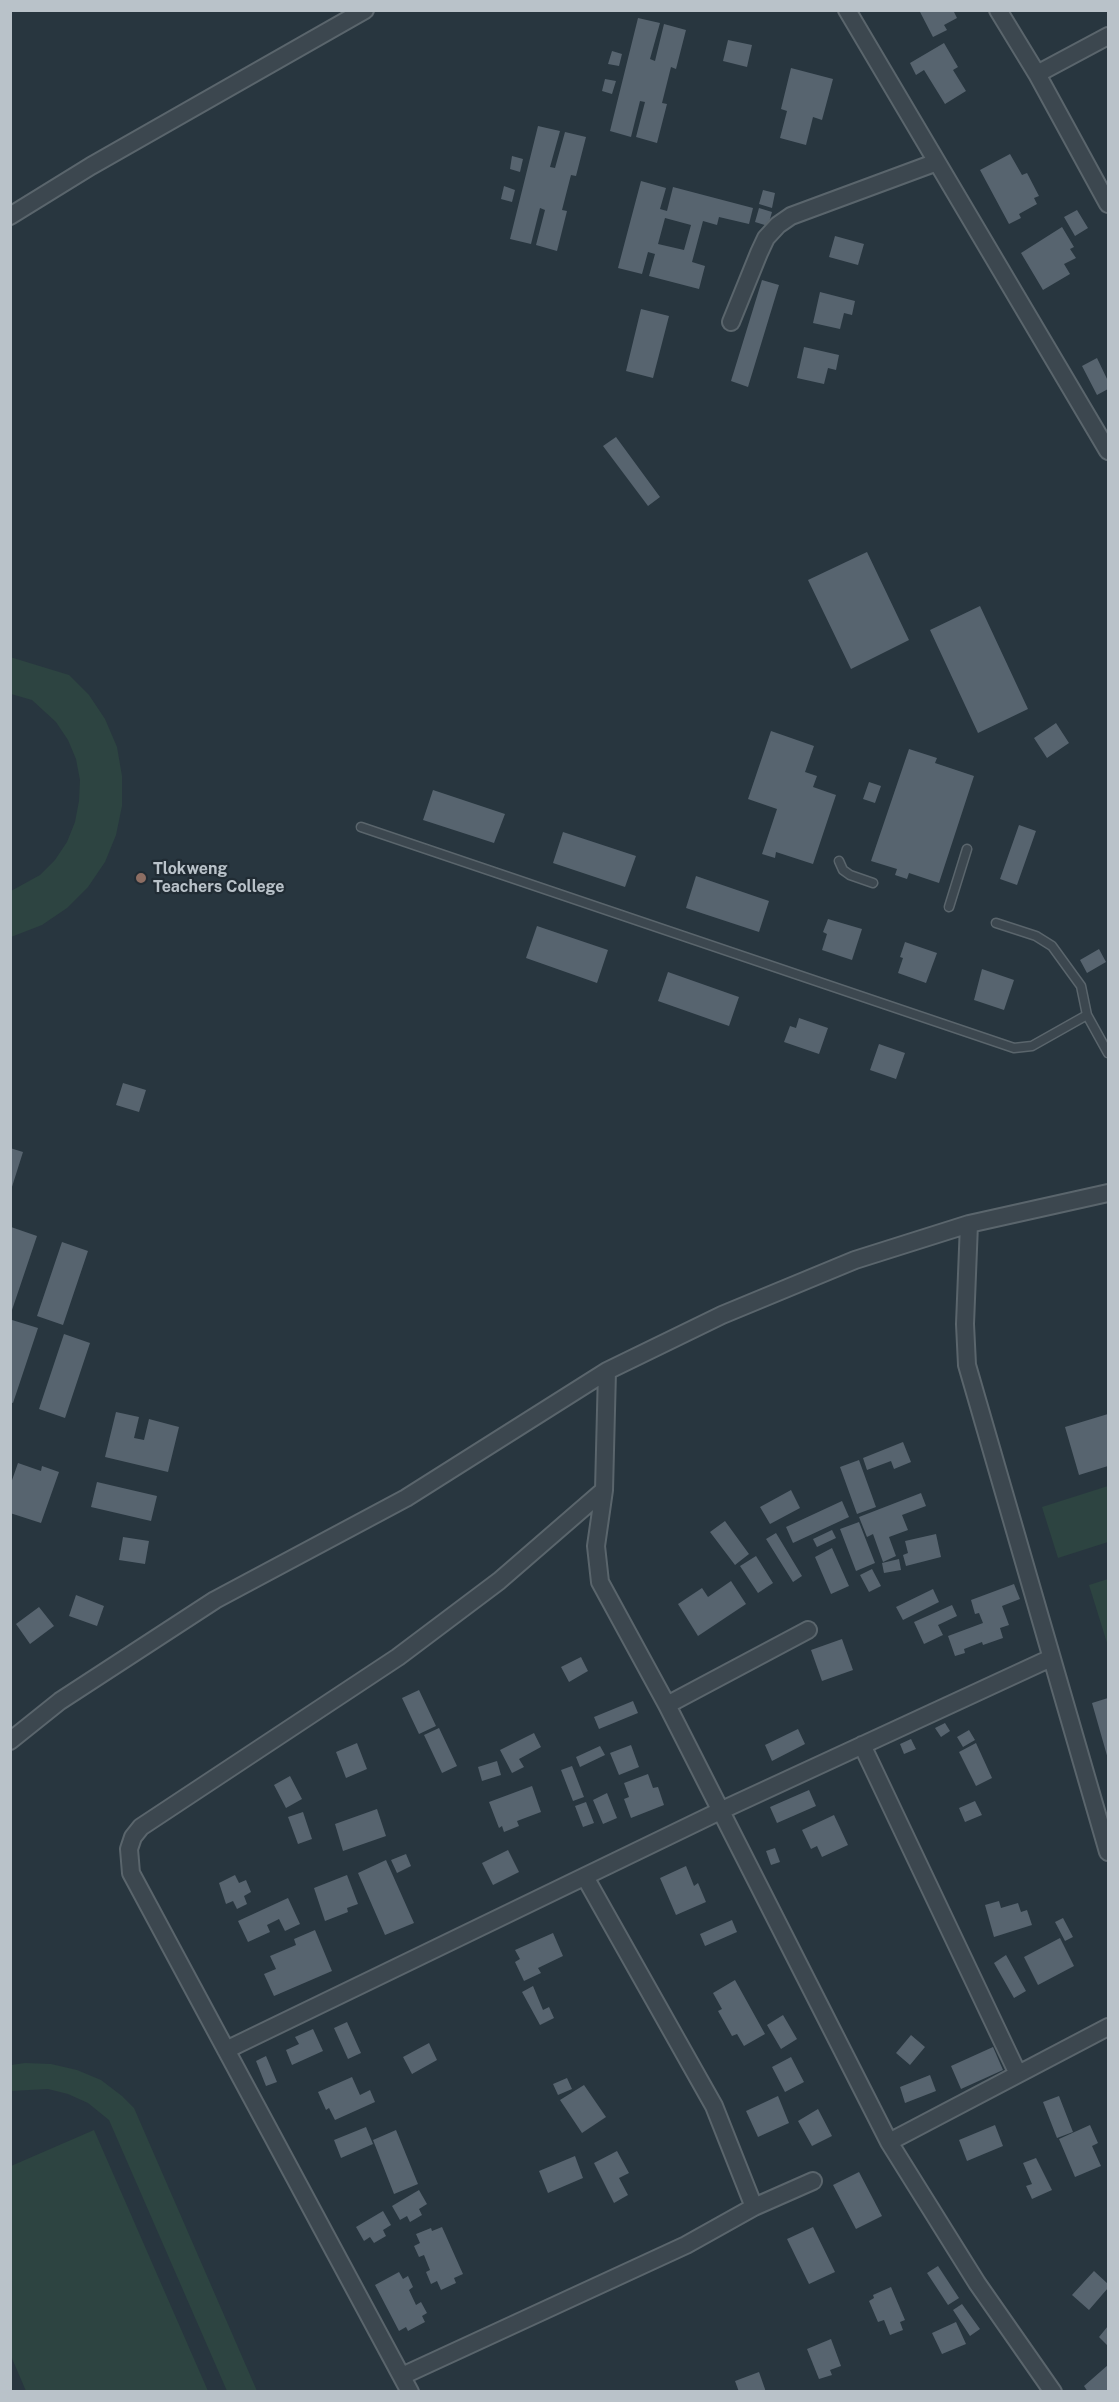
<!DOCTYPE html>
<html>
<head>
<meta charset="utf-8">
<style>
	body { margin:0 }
	#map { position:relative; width:1119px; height:2402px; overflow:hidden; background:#28363f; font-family:"Public Sans",sans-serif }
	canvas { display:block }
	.frame { position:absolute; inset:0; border:12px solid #b9c2c9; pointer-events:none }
</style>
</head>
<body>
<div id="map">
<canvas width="1119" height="2402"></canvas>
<div class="frame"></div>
</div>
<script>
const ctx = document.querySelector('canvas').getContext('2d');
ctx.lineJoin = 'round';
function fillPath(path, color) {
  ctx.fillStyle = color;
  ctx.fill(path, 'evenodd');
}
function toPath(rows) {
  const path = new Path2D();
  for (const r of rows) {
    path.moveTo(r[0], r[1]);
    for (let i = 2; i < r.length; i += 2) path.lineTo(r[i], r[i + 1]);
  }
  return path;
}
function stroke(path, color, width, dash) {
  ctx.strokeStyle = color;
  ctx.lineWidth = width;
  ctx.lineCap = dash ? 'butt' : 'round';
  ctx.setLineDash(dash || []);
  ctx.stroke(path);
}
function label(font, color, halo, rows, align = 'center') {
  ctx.font = font + ' "Public Sans",sans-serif';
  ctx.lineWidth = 4.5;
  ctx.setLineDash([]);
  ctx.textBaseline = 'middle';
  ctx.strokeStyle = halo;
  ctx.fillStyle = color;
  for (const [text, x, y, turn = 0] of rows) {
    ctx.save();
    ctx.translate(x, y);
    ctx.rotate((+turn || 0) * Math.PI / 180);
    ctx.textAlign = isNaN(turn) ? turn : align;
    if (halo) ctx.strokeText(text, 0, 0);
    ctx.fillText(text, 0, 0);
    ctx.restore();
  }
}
fillPath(toPath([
	[10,657,69,675,89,695,105,719,117,747,122,776,122,806,116,835,105,862,88,887,67,908,42,925,11,937,11,891,40,875,55,860,67,842,75,822,79,801,80,780,76,759,68,740,56,722,32,700,11,694],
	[1108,1486,1108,1542,1058,1558,1042,1507],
	[1108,1579,1108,1646,1089,1585],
	[25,2063,51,2064,77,2070,101,2080,122,2096,134,2108,257,2391,227,2391,109,2120,88,2103,68,2094,48,2089,11,2091,11,2065],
	[94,2130,208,2391,26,2391,11,2356,11,2166]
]), '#2d4441');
fillPath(toPath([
	[919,10,953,10,957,18,944,25,947,30,933,37],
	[638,18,660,23,650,59,655,61,664,24,686,30,676,69,671,67,662,103,667,104,657,143,636,137,645,102,640,101,631,137,610,131],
	[728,40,752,45,747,67,723,61],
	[944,43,958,67,953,70,966,91,945,104,924,70,916,75,910,63],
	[612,51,622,54,619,66,608,64],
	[791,68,833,79,822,120,813,117,806,145,780,138,787,111,781,109],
	[605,79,616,81,612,94,602,91],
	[538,126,560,131,550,167,555,168,565,132,586,137,576,176,571,175,562,210,567,211,557,251,536,245,545,210,540,208,531,244,510,239],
	[1010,154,1022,175,1027,173,1039,196,1034,198,1037,204,1019,214,1021,218,1009,224,980,170],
	[512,156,523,159,520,172,510,169],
	[641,181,666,188,660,209,667,211,673,187,753,208,749,224,719,217,717,225,703,221,692,262,705,266,699,289,649,276,655,254,648,252,642,274,618,268],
	[665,218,691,225,684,250,658,244],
	[504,186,515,190,512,202,501,199],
	[763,190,775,193,772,208,759,204],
	[759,208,772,212,768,226,755,222],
	[1077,210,1088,228,1075,236,1064,217],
	[1062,227,1074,247,1070,249,1076,258,1064,264,1070,274,1043,290,1021,253],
	[835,236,864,244,858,265,829,257],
	[762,280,779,285,748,387,731,381],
	[820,292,855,301,852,315,844,313,840,329,813,323],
	[641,309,669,316,653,378,626,371],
	[804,347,839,355,836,370,828,368,824,384,797,378],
	[1097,358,1108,381,1108,389,1097,395,1082,366],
	[616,437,660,497,648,506,603,446],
	[867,552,909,640,851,669,808,580],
	[980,606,1028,709,978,733,930,630],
	[1056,723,1069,743,1047,758,1034,738],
	[771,731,814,746,805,772,817,776,813,787,836,795,813,864,776,852,775,858,762,854,777,809,748,799],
	[909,749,937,758,935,763,974,776,939,883,909,873,907,879,895,875,897,869,871,861],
	[869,782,881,786,875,803,863,799],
	[433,790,505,814,494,843,423,820],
	[1019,825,1036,831,1017,885,1000,879],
	[563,832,636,856,625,887,553,863],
	[696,876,769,901,759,932,686,908],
	[828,919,862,929,852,960,822,950,827,934,823,932],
	[537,926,608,950,597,983,526,958],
	[905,942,937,953,926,983,898,973,903,958,900,957],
	[1099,949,1106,962,1087,973,1080,960],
	[982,969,1014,980,1004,1010,974,1000],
	[668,972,739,997,729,1026,658,1001],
	[799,1018,828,1028,819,1054,784,1042,790,1026,796,1028],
	[879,1044,905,1053,896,1079,870,1070],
	[123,1083,146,1090,139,1112,116,1105],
	[10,1148,23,1152,11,1190,10,1190],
	[11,1227,37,1236,12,1310,10,1310],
	[62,1242,88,1251,63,1325,37,1316],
	[12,1320,38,1328,13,1403,10,1402],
	[64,1334,90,1343,65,1418,39,1409],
	[116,1412,139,1417,134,1438,144,1440,149,1419,179,1427,168,1472,105,1457],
	[1108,1414,1108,1466,1079,1475,1065,1427],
	[903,1442,911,1462,894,1469,891,1461,867,1470,863,1458],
	[859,1460,876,1507,857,1514,840,1467],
	[18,1463,41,1471,42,1466,59,1472,41,1523,10,1513,10,1486],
	[97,1482,157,1496,151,1521,91,1507],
	[791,1490,800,1508,770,1524,760,1507],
	[921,1493,926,1506,902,1515,908,1530,889,1537,896,1556,883,1562,873,1534,867,1537,859,1517],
	[842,1501,849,1517,793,1543,786,1527],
	[725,1521,749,1554,735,1565,710,1532],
	[859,1522,875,1563,856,1571,840,1529],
	[832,1530,836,1538,817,1547,813,1539],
	[776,1533,802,1576,793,1582,766,1539],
	[936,1534,941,1557,906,1566,903,1555,908,1553,905,1541],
	[123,1537,149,1541,145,1564,119,1560],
	[832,1548,849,1586,831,1594,815,1557],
	[756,1556,773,1583,758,1593,740,1566],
	[899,1559,901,1570,884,1573,882,1563],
	[872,1569,881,1586,869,1592,860,1575],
	[731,1581,746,1604,698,1636,678,1604,702,1588,708,1597],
	[1014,1584,1020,1599,1002,1606,1009,1625,1000,1628,1003,1638,983,1645,982,1642,964,1649,965,1653,955,1656,948,1636,983,1623,979,1613,975,1614,971,1600],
	[933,1589,939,1602,903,1620,896,1607],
	[76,1595,104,1606,97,1626,69,1616],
	[952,1605,957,1616,938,1625,943,1635,924,1644,914,1622],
	[39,1607,54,1626,30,1644,16,1624],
	[842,1639,853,1670,822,1681,811,1650],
	[581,1657,588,1671,569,1682,561,1667],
	[419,1690,436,1726,419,1734,402,1698],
	[1108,1698,1108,1759,1092,1703],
	[633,1701,638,1713,599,1729,594,1717],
	[945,1723,950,1731,941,1737,935,1728],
	[439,1728,457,1766,442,1773,424,1735],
	[798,1729,805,1744,772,1761,765,1745],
	[969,1730,975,1740,963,1747,957,1737],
	[534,1733,541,1747,519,1759,524,1767,512,1773,500,1750],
	[911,1739,916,1749,904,1754,900,1744],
	[357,1743,367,1769,346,1778,336,1752],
	[976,1743,992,1778,976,1786,959,1752],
	[631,1745,639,1767,619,1775,610,1753],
	[600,1746,605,1755,580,1767,576,1757],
	[497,1761,501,1775,482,1781,478,1767],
	[572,1766,584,1797,573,1801,561,1770],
	[648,1774,653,1788,658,1787,664,1805,631,1818,624,1799,629,1797,624,1783],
	[290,1776,302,1799,286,1808,274,1785],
	[532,1786,541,1812,517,1821,519,1826,504,1832,502,1826,499,1828,489,1802],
	[809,1790,816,1806,777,1823,770,1807],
	[607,1793,617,1818,603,1824,593,1800],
	[975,1801,982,1815,965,1822,959,1808],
	[586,1802,594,1823,583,1827,575,1806],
	[377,1809,386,1836,343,1851,335,1824],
	[303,1812,312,1839,298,1844,288,1817],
	[834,1815,848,1845,822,1857,817,1846,811,1849,802,1830],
	[775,1848,780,1862,771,1865,766,1851],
	[508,1850,519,1872,493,1885,482,1863],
	[406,1854,411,1866,397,1873,391,1860],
	[386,1860,414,1923,385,1935,358,1873],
	[686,1866,694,1886,698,1883,706,1902,676,1915,660,1878],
	[235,1875,239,1883,246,1880,251,1892,244,1896,247,1904,237,1909,233,1901,226,1904,219,1883],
	[347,1875,358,1904,347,1908,348,1912,325,1921,314,1888],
	[288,1898,300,1924,285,1931,279,1919,267,1925,270,1932,248,1942,238,1921],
	[999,1901,1001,1908,1018,1903,1021,1912,1027,1910,1032,1925,994,1937,985,1905],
	[1063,1918,1073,1937,1065,1941,1055,1922],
	[732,1920,737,1932,705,1946,700,1934],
	[315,1930,332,1971,274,1996,264,1974,276,1969,270,1956,296,1945,294,1939],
	[553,1933,563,1956,538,1968,541,1973,524,1981,515,1962,520,1959,515,1950],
	[1060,1938,1074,1966,1038,1985,1024,1957],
	[1006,1955,1026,1991,1014,1998,994,1963],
	[735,1980,765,2034,744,2046,737,2034,732,2036,718,2011,722,2009,713,1993],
	[533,1986,543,2010,549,2007,554,2018,540,2025,522,1992],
	[783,2015,797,2039,781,2049,767,2025],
	[347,2022,361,2053,348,2059,334,2028],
	[313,2029,323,2051,292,2065,286,2050,299,2044,295,2037],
	[911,2035,925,2047,910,2065,896,2053],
	[429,2043,437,2060,412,2074,403,2057],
	[993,2047,1003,2070,961,2089,951,2066],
	[266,2056,277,2082,266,2086,256,2061],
	[791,2057,804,2082,785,2092,772,2067],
	[930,2075,936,2091,905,2103,900,2087],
	[352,2077,360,2095,370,2090,375,2102,335,2120,329,2108,326,2110,318,2092],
	[567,2078,572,2089,558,2095,553,2084],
	[584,2085,606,2117,582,2133,560,2100],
	[778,2096,789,2123,758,2137,746,2111],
	[1059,2096,1073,2132,1057,2138,1043,2102],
	[818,2109,832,2136,812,2146,798,2121],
	[995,2125,1003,2146,967,2161,959,2140],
	[1090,2125,1098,2143,1092,2146,1101,2166,1075,2177,1059,2139],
	[366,2127,373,2144,341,2158,334,2140],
	[396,2130,418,2184,394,2194,373,2140],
	[617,2151,629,2173,619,2178,628,2195,614,2203,594,2163],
	[575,2156,583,2178,548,2193,539,2171],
	[1036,2158,1052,2190,1032,2199,1026,2186,1032,2184,1023,2163],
	[859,2172,882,2216,856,2229,833,2185],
	[419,2190,427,2204,419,2209,422,2215,410,2222,407,2216,400,2220,392,2206],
	[383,2211,391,2225,383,2230,386,2236,374,2243,370,2237,364,2241,356,2227],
	[442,2227,463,2274,454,2278,456,2283,441,2290,437,2281,431,2284,426,2272,430,2270,424,2255,419,2257,414,2246,420,2243,416,2234,431,2228,432,2231],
	[813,2227,835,2272,809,2284,787,2239],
	[938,2266,959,2298,948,2305,927,2273],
	[1094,2271,1108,2284,1108,2288,1089,2310,1072,2295],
	[399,2272,403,2279,408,2276,413,2287,409,2290,416,2305,421,2302,427,2313,422,2316,425,2322,408,2331,406,2327,399,2331,375,2285],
	[891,2287,905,2320,900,2322,903,2330,890,2335,884,2320,878,2322,869,2301,874,2298,873,2295],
	[962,2304,980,2329,970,2336,953,2310],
	[956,2322,966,2344,942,2354,932,2333],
	[1108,2326,1108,2346,1099,2337],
	[831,2339,841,2366,830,2370,832,2375,819,2379,807,2349],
	[1108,2365,1108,2392,1088,2392,1084,2386],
	[759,2372,766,2392,739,2392,735,2381]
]), '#57646f');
const service = toPath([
	[361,827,1014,1048,1032,1046,1087,1015],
	[839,861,843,870,850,875,873,883],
	[949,907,967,849],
	[996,923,1036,936,1052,946,1081,986,1087,1015,1108,1053]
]);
const minor = toPath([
	[847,10,1108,451],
	[998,10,1037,74,1108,204],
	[1037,74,1108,36],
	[10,216,91,166,365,10],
	[731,322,759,253,766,238,778,225,791,216,937,162],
	[969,1224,965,1324,967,1365,1108,1852],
	[607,1371,604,1490,596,1546,600,1582,667,1705,889,2142,977,2283,1053,2392],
	[667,1705,808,1630],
	[10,1741,60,1701,215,1600,406,1498,607,1371,722,1315,855,1260,969,1224,1108,1193],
	[862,1745,1018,2074],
	[585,1877,714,2106,754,2207],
	[226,2050,720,1811,1051,1658],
	[889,2142,1108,2027],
	[402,2376,686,2245,754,2207,813,2181],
	[410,2392,131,1873,129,1849,133,1837,141,1827,398,1657,499,1581,604,1490]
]);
stroke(service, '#5a656c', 11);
stroke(minor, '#5a656c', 20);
stroke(service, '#3c474f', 8);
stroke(minor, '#3c474f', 16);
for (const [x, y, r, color] of [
	[141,878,6,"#8d6e63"]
]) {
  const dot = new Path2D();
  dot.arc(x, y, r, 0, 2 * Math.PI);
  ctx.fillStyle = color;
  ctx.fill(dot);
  stroke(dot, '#212c34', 2);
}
label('bold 16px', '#b9c2c9', '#212c34', [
	["Tlokweng",153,869],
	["Teachers College",153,887]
], 'left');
</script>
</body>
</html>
